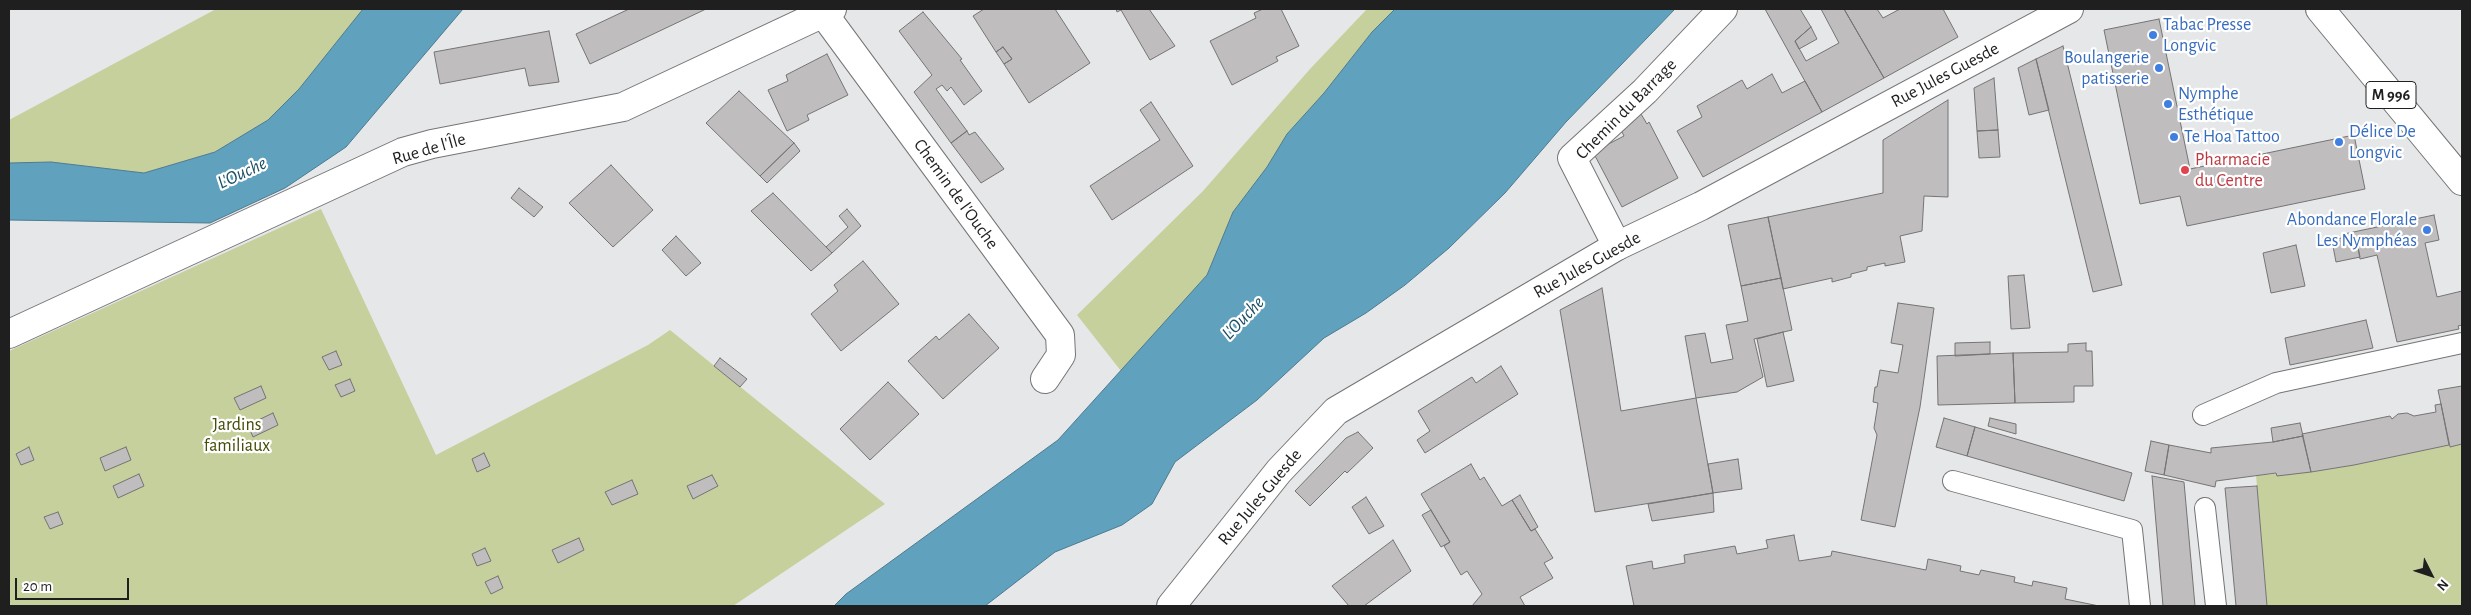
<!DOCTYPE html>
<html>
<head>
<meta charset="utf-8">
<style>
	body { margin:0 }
	#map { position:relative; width:2471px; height:615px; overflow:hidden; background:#e6e7e9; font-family:"Alegreya Sans",sans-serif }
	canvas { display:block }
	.frame { position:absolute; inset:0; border:10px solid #1f1f20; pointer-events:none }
	.north { position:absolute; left:2406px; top:550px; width:50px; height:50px; -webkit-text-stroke:4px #fff; paint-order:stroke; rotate:131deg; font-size:14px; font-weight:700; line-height:20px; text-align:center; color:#1f1f20 }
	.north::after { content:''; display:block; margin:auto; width:18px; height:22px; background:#1f1f20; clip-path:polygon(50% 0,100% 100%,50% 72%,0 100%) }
	.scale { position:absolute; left:15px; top:578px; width:114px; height:22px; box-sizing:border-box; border:2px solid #1f1f20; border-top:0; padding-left:6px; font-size:15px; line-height:18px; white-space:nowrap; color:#1f1f20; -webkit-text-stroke:4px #fff; paint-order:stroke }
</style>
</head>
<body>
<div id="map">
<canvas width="2471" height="615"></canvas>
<div class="frame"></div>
<div class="north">N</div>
<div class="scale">20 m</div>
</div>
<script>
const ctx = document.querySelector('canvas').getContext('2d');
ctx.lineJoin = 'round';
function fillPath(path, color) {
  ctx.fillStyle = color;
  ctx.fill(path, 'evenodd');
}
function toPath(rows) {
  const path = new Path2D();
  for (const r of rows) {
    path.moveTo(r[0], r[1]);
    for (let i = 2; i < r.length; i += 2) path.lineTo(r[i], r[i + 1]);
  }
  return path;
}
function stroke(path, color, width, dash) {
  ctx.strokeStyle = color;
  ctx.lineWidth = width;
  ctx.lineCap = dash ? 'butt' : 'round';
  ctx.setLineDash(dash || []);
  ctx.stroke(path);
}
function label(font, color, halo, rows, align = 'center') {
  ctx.font = font + ' "Alegreya Sans",sans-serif';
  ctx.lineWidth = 4.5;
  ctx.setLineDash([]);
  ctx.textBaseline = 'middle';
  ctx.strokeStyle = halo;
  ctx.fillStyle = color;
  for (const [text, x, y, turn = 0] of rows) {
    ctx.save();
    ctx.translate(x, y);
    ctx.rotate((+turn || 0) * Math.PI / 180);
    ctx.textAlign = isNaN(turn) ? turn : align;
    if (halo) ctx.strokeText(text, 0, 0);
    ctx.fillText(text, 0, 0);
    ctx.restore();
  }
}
fillPath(toPath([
	[216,9,363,9,299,89,268,120,215,152,144,173,51,162,9,163,9,120],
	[1367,9,1395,9,1372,32,1324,93,1287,134,1267,167,1233,212,1207,275,1121,371,1077,315,1203,191,1310,69],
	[321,209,436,455,648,345,670,330,885,504,733,606,9,606,9,351],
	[2462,444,2462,606,2267,606,2256,475,2311,472,2354,465,2449,445,2450,447]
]), '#c6d09d');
const water = toPath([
	[363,9,463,9,346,147,285,188,210,223,9,220,9,163,51,162,144,173,215,152,268,120,299,89,363,9],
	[1395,9,1675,9,1566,122,1505,193,1449,248,1405,285,1366,313,1324,338,1257,400,1175,462,1152,504,1122,525,1055,552,985,606,834,606,846,594,1058,440,1207,275,1233,212,1267,167,1287,134,1324,93,1372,32,1395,9]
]);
fillPath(water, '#60a1be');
stroke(water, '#4c7a8f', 1);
const building = toPath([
	[629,9,706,9,590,64,576,34,629,9],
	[984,9,1055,9,1090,63,1029,103,1004,64,1012,59,1003,47,996,52,973,16,984,9],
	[1116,9,1149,9,1175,46,1150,60,1121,10,1117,12,1116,9],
	[1263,9,1281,9,1299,46,1276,57,1278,61,1232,85,1210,41,1256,18,1254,13,1263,9],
	[1765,9,1800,9,1811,27,1795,41,1806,61,1839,43,1821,9,1844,9,1884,78,1822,112,1765,9],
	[1844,9,1877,9,1883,18,1900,9,1943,9,1958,37,1884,78,1844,9],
	[923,12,962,59,960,60,982,91,964,105,951,87,947,91,942,85,936,89,967,131,951,143,914,92,932,75,899,31,923,12],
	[2159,19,2190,169,2354,135,2365,189,2187,226,2180,196,2140,204,2104,30,2159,19],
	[1811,27,1817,39,1799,49,1795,41,1811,27],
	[549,31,559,82,529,86,525,68,440,84,434,52,549,31],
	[2063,46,2122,285,2093,292,2036,59,2063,46],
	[1003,47,1012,59,1004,64,996,52,1003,47],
	[827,54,848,95,807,115,809,120,787,131,768,90,788,81,786,75,827,54],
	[2036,59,2049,110,2029,115,2018,68,2036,59],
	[1772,74,1782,93,1805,81,1822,112,1703,177,1677,131,1702,117,1697,106,1742,80,1747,89,1772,74],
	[1994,78,1998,130,1977,131,1974,88,1994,78],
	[739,91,794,143,760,176,706,123,739,91],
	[1948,100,1948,197,1924,196,1922,231,1900,236,1905,262,1885,266,1885,263,1867,267,1867,270,1851,274,1851,277,1832,282,1832,278,1783,289,1768,217,1883,193,1883,140,1948,100],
	[1151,102,1193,166,1112,220,1090,186,1160,140,1140,110,1151,102],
	[1641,114,1647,124,1649,122,1678,178,1622,207,1593,152,1624,136,1619,126,1641,114],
	[1998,130,2000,157,1979,158,1977,131,1998,130],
	[967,131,969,135,975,132,1004,169,981,183,951,143,967,131],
	[794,143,800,151,767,183,760,176,794,143],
	[611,165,653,210,613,247,569,203,611,165],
	[519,188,543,207,534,217,511,198,519,188],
	[773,193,832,253,811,271,751,211,773,193],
	[847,209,861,226,832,253,826,247,848,227,839,216,847,209],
	[2434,215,2439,240,2425,243,2437,297,2462,291,2462,325,2458,326,2459,329,2397,342,2377,255,2360,259,2357,242,2346,245,2344,234,2434,215],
	[1768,217,1781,278,1741,286,1728,225,1768,217],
	[676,236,701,263,686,276,662,250,676,236],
	[2344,237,2346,245,2357,242,2360,257,2336,262,2332,241,2344,237],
	[2296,245,2305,286,2271,293,2263,253,2296,245],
	[863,261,899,304,841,351,811,314,838,291,834,285,863,261],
	[2024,275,2030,328,2011,329,2008,276,2024,275],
	[1781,278,1792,330,1754,339,1763,377,1737,392,1696,398,1685,336,1705,333,1711,363,1733,359,1726,325,1748,321,1741,286,1781,278],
	[1602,288,1621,411,1696,398,1713,493,1595,512,1560,310,1602,288],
	[1898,303,1934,308,1920,407,1895,527,1861,520,1877,435,1874,428,1878,403,1873,402,1875,387,1877,387,1880,370,1898,373,1903,345,1891,343,1898,303],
	[969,314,999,348,943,399,908,361,936,336,939,340,969,314],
	[2366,320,2373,348,2290,365,2285,338,2366,320],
	[1783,332,1794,381,1767,387,1757,339,1783,332],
	[1990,342,1990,354,1955,356,1955,343,1990,342],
	[2086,343,2086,351,2092,351,2093,386,2074,386,2074,402,2015,403,2013,353,2068,352,2068,344,2086,343],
	[336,351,342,365,329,370,322,357,336,351],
	[2013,353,2015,403,1938,405,1937,356,2013,353],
	[720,358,747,379,740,387,714,366,720,358],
	[1501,366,1518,394,1425,453,1417,440,1430,431,1418,411,1472,377,1476,383,1501,366],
	[350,379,355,391,341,397,335,385,350,379],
	[888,382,919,414,870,460,840,429,888,382],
	[261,386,266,398,240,410,234,398,261,386],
	[2462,386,2462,444,2450,447,2438,390,2462,386],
	[2441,404,2449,445,2354,465,2311,472,2302,434,2390,416,2392,419,2398,414,2407,413,2414,416,2436,412,2435,405,2441,404],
	[273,413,278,425,253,437,248,425,273,413],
	[1944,418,1975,427,1967,456,1936,447,1944,418],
	[1990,418,2016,424,2016,434,1988,426,1990,418],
	[2300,423,2303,436,2273,442,2271,428,2300,423],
	[1975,427,2132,473,2124,501,1967,456,1975,427],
	[1358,432,1373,448,1347,473,1345,471,1310,506,1295,491,1346,438,1358,432],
	[2303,436,2311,472,2277,476,2276,473,2216,481,2215,487,2164,475,2169,445,2211,453,2211,448,2273,442,2303,436],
	[2151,441,2169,445,2164,475,2145,471,2151,441],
	[29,447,34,460,21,465,16,454,29,447],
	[126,447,131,460,105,471,100,458,126,447],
	[484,453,490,466,477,472,472,459,484,453],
	[1738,459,1742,489,1713,493,1708,464,1738,459],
	[1471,464,1480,480,1484,477,1502,506,1512,500,1531,531,1535,529,1553,558,1544,563,1553,578,1520,597,1525,606,1472,606,1482,594,1467,571,1461,575,1444,546,1450,542,1421,494,1471,464],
	[139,474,144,486,118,498,113,486,139,474],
	[712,475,718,486,693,499,687,486,712,475],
	[2152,476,2184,482,2195,606,2163,606,2152,476],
	[632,480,638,494,612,505,605,492,632,480],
	[2257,486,2267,606,2236,606,2225,488,2257,486],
	[1713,493,1714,512,1652,521,1648,504,1713,493],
	[1520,495,1538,527,1531,531,1512,500,1520,495],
	[1366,497,1384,526,1369,534,1352,507,1366,497],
	[1431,510,1450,542,1441,547,1422,515,1431,510],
	[58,512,63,524,50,529,44,517,58,512],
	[1794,535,1799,561,1831,556,1832,551,1926,570,1928,559,1961,566,1960,571,1979,575,1981,570,2015,577,2014,582,2032,586,2033,581,2067,588,2065,599,2099,606,1634,606,1626,566,1652,561,1653,569,1685,563,1684,555,1735,546,1737,554,1768,548,1766,540,1794,535],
	[579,538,584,550,558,563,552,550,579,538],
	[1393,540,1411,571,1364,606,1349,606,1332,586,1393,540],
	[485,548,491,561,477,566,472,554,485,548],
	[498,576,503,588,491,594,485,582,498,576]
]);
fillPath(building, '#c0bdbf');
stroke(building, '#757374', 1);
const service = toPath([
	[2203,415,2276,383,2462,343],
	[1953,481,2132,530,2140,606],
	[2205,508,2216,606]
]);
const minor = toPath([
	[823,13,1060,335,1061,355,1045,379],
	[1617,246,1572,158,1645,91,1723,9],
	[9,334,403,152,432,144,623,107,832,9]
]);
const tertiary = toPath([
	[1171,606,1279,471,1336,411,1617,246,1701,206,2069,9]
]);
const primary = toPath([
	[2320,9,2462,181]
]);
stroke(service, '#757577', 22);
stroke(minor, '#757577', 30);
stroke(tertiary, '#757577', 30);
stroke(primary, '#757577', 30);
stroke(service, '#fff', 20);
stroke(minor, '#fff', 28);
stroke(tertiary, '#fff', 28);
stroke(primary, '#fff', 28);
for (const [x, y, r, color] of [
	[2153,35,5,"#3f7fe0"],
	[2159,68,5,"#3f7fe0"],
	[2168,104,5,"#3f7fe0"],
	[2174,137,5,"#3f7fe0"],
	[2339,142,5,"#3f7fe0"],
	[2185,170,5,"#e0444e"],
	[2427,230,5,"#3f7fe0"]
]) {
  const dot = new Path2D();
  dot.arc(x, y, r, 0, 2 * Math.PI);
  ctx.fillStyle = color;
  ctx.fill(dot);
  stroke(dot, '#fff', 2);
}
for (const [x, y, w] of [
	[2391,95,50]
]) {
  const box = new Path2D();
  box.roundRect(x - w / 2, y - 13.5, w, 27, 4);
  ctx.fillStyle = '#fff';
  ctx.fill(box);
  stroke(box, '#1f1f20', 1);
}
label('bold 16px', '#1f1f20', null, [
	["M 996",2391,95]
]);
label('18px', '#366cbe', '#fff', [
	["Tabac Presse",2163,25],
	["Longvic",2163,46],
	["Boulangerie",2149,58,"right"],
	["patisserie",2149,79,"right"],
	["Nymphe",2178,94],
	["Esthétique",2178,115],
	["Délice De",2349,132],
	["Longvic",2349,153],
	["Te Hoa Tattoo",2184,137],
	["Abondance Florale",2417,220,"right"],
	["Les Nymphéas",2417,241,"right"]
], 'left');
label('18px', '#1f1f20', '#fff', [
	["Rue Jules Guesde",1945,75,-28],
	["Chemin du Barrage",1626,109,-45],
	["Rue de l'Île",429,149,-16],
	["Chemin de l'Ouche",956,194,54],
	["Rue Jules Guesde",1587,265,-29],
	["Rue Jules Guesde",1260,497,-50]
]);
label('18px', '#be3a42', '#fff', [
	["Pharmacie",2195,160],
	["du Centre",2195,181]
], 'left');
label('18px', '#444c06', '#fff', [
	["Jardins",237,425],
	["familiaux",237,446]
]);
label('italic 19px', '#194e64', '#fff', [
	["L'Ouche",242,173,-25],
	["L'Ouche",1243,318,-46]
]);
</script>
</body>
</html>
